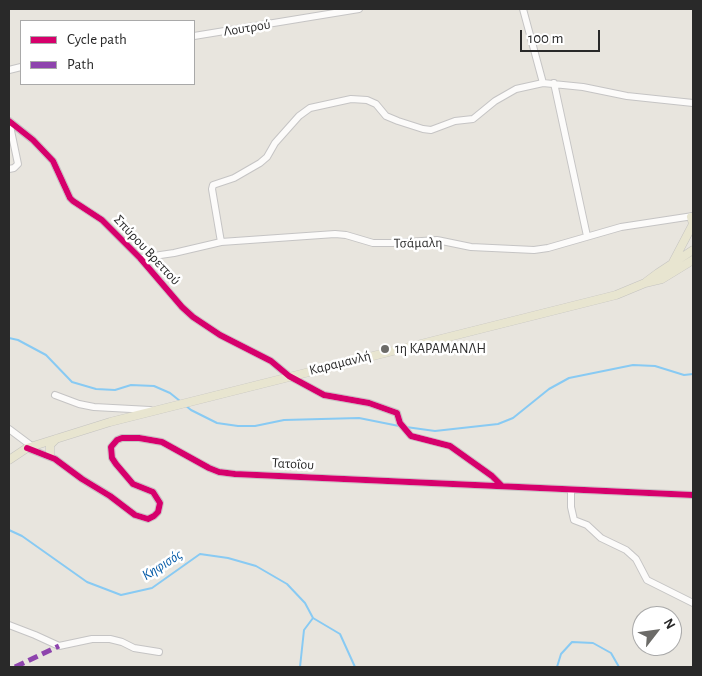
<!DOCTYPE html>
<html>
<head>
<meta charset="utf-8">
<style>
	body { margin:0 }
	#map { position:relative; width:702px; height:676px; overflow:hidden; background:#e8e5de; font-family:"Alegreya Sans",sans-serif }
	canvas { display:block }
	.frame { position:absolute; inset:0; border:10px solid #292929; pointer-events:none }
	.legend { position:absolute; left:20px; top:20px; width:175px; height:65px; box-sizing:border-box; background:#fff; border:1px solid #a9a9a9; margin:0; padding:6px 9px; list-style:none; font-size:15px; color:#292929 }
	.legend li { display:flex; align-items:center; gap:10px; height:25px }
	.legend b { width:25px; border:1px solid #a9a9a9 }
	.north { position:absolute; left:632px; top:606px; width:50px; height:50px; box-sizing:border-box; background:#fff; border:1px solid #a9a9a9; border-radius:50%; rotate:60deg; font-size:14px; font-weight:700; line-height:20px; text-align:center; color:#292929 }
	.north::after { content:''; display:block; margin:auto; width:18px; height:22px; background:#6c6b68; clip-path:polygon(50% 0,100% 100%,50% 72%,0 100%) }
	.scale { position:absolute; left:520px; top:30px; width:80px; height:22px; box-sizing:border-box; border:2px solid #292929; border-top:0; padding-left:6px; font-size:15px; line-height:18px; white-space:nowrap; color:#292929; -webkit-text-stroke:4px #fff; paint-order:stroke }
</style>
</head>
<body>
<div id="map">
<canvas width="702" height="676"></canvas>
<div class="frame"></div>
<ul class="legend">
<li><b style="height:6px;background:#d6006c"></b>Cycle path</li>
<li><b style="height:6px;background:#8e44ad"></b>Path</li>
</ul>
<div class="north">N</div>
<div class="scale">100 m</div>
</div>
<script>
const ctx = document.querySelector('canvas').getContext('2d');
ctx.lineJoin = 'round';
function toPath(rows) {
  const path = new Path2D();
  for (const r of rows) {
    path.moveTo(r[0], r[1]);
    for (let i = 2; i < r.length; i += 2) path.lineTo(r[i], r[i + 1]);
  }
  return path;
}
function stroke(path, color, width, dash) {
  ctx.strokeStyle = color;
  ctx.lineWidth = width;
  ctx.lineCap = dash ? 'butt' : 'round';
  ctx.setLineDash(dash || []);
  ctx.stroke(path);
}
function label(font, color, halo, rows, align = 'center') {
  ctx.font = font + ' "Alegreya Sans",sans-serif';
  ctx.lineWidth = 5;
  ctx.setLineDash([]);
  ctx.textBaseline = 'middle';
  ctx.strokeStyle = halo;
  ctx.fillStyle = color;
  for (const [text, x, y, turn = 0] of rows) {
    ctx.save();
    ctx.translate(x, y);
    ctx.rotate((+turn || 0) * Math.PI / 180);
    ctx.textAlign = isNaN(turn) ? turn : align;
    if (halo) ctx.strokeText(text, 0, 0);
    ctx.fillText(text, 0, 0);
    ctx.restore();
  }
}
stroke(toPath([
	[9,338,18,340,46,355,72,382,96,389,115,390,131,385,154,386,170,393,180,401],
	[185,405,191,410,217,423,238,426,255,426,284,420,359,418,399,426],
	[406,427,435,431,498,424,513,418,549,389,569,378,633,365,655,366,684,375,693,374],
	[9,530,22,536,87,582,121,595,152,588,200,554,228,558,256,566,287,584,305,603,313,618,340,634,355,667],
	[300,667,304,630,313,618],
	[557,667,561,654,572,642,593,643,611,653,619,667]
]), '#88caf3', 2);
const minor = toPath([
	[523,9,543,83],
	[194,36,359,9],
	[9,70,21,67],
	[554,83,587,236],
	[9,121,33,140,53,161,70,198,73,201,102,220,140,258,182,307,193,317,220,335,271,361,289,376,324,395,369,403,397,413,400,423,411,436,450,446,492,476,502,486],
	[9,169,14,168,18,164,9,121],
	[221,242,212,189,213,185,234,178,260,163,267,157,275,143,299,116,310,108,351,99,367,100,376,104,386,116,398,121,423,129,431,130,455,121,473,119,495,101,516,89,543,83,583,87,627,96,693,103],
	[140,258,174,253,221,242,335,234,346,235,373,243,392,243,437,240,471,247,534,250,548,248,621,227,693,216],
	[55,395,79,404,94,407,150,410],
	[9,429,33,447],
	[27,448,55,459,82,479,110,496,135,515,148,519,154,516,158,512,160,503,153,492,133,484,116,464,112,458,111,447,117,440,122,438,139,438,162,442,209,468,219,472,235,474,693,495],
	[571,490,571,507,574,520,587,525,601,538,626,550,636,559,647,580,693,603],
	[9,625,35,635,59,646,92,639,110,639,122,642,134,648,159,652]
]);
const major = toPath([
	[673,262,693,224,691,217],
	[646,282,658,273,693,250],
	[50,454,50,445,56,439],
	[9,460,27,448,110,422,616,295,645,283,662,279,693,260]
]);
stroke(minor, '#c5c4c4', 8);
stroke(major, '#c4c3c0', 9);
stroke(minor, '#fcfbfa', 6);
stroke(major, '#e8e5d0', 8);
stroke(toPath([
	[15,667,59,646]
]), '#8e44ad', 5, [10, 5]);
stroke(toPath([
	[9,121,33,140,53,161,70,198,73,201,102,220,140,258,182,307,193,317,220,335,271,361,289,376,324,395,369,403,397,413,400,423,411,436,450,446,492,476,502,486],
	[27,448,55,459,82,479,110,496,135,515,148,519,154,516,158,512,160,503,153,492,133,484,116,464,112,458,111,447,117,440,122,438,139,438,162,442,209,468,219,472,235,474,693,495]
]), '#d6006c', 6);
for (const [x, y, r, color] of [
	[385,349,5,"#6c6b68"]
]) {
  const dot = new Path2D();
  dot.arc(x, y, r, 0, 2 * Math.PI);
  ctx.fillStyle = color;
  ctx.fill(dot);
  stroke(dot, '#fff', 2);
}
label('14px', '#292929', '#fff', [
	["Λουτρού",247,28,-9],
	["Τσάμαλη",418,243,-1],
	["Σπύρου Βρεττού",147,250,47],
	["Καραμανλή",340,363,-14],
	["Τατοΐου",293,464,3]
]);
label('14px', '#292929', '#fff', [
	["1η ΚΑΡΑΜΑΝΛΗ",395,349]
], 'left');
label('italic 15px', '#0058a6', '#fff', [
	["Κηφισός",162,565,-32]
]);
</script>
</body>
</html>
